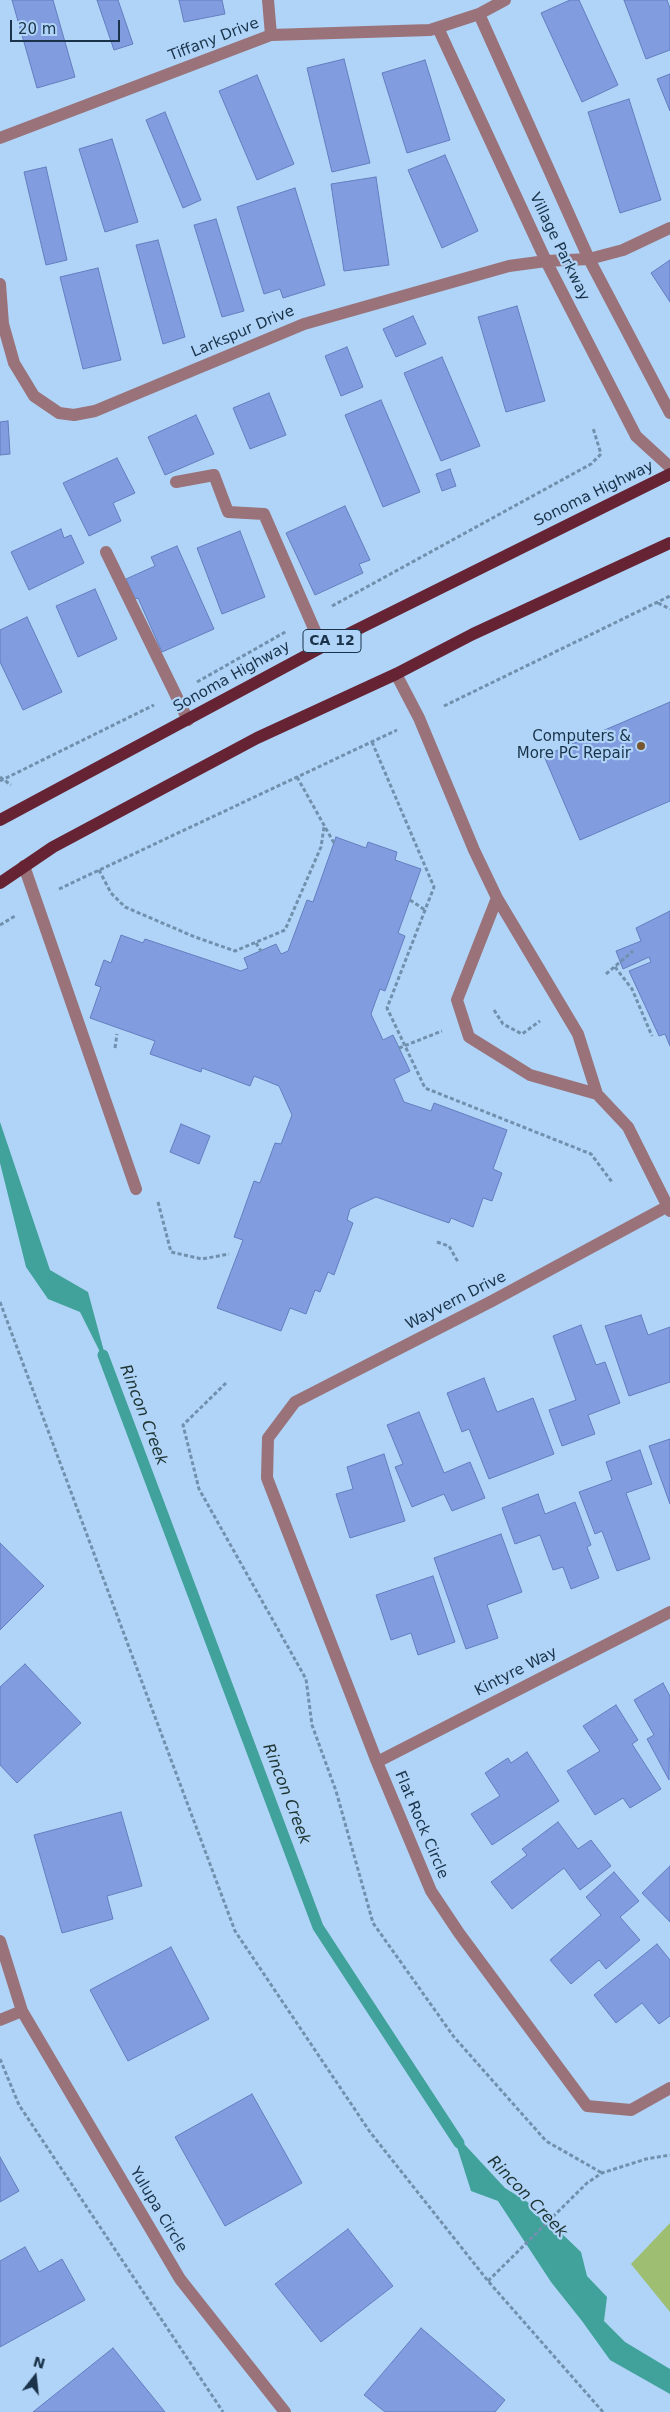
<!DOCTYPE html>
<html>
<head>
<meta charset="utf-8">
<style>
	body { margin:0 }
	#map { position:relative; width:670px; height:2412px; overflow:hidden; background:#b0d4f7; font-family:"DejaVu Sans",sans-serif }
	canvas { display:block }
	.north { position:absolute; left:10px; top:2352px; width:50px; height:50px; -webkit-text-stroke:4px #b0d4f7; paint-order:stroke; rotate:16deg; font-size:14px; font-weight:700; line-height:20px; text-align:center; color:#1a334a }
	.north::after { content:''; display:block; margin:auto; width:18px; height:22px; background:#1a334a; clip-path:polygon(50% 0,100% 100%,50% 72%,0 100%) }
	.scale { position:absolute; left:10px; top:20px; width:110px; height:22px; box-sizing:border-box; border:2px solid #1a334a; border-top:0; padding-left:6px; font-size:15px; line-height:18px; white-space:nowrap; color:#1a334a; -webkit-text-stroke:4px #b0d4f7; paint-order:stroke }
</style>
</head>
<body>
<div id="map">
<canvas width="670" height="2412"></canvas>
<div class="north">N</div>
<div class="scale">20 m</div>
</div>
<script>
const ctx = document.querySelector('canvas').getContext('2d');
ctx.lineJoin = 'round';
function fillPath(path, color) {
  ctx.fillStyle = color;
  ctx.fill(path, 'evenodd');
}
function toPath(rows) {
  const path = new Path2D();
  for (const r of rows) {
    path.moveTo(r[0], r[1]);
    for (let i = 2; i < r.length; i += 2) path.lineTo(r[i], r[i + 1]);
  }
  return path;
}
function stroke(path, color, width, dash) {
  ctx.strokeStyle = color;
  ctx.lineWidth = width;
  ctx.lineCap = dash ? 'butt' : 'round';
  ctx.setLineDash(dash || []);
  ctx.stroke(path);
}
function label(font, color, halo, rows, align = 'center') {
  ctx.font = font + ' "DejaVu Sans",sans-serif';
  ctx.lineWidth = 4.5;
  ctx.setLineDash([]);
  ctx.textBaseline = 'middle';
  ctx.strokeStyle = halo;
  ctx.fillStyle = color;
  for (const [text, x, y, turn = 0] of rows) {
    ctx.save();
    ctx.translate(x, y);
    ctx.rotate((+turn || 0) * Math.PI / 180);
    ctx.textAlign = isNaN(turn) ? turn : align;
    if (halo) ctx.strokeText(text, 0, 0);
    ctx.fillText(text, 0, 0);
    ctx.restore();
  }
}
fillPath(toPath([
	[670,2223,670,2312,631,2264]
]), '#9ebe72');
fillPath(toPath([
	[0,1122,50,1270,88,1292,109,1370,80,1312,48,1299,26,1267,0,1163],
	[452,2131,505,2188,529,2203,533,2213,557,2229,581,2252,587,2276,607,2297,604,2321,625,2342,670,2369,670,2394,610,2360,582,2321,551,2282,498,2201,471,2191]
]), '#40a29a');
stroke(toPath([
	[103,1355,318,1927,459,2143]
]), '#40a29a', 11);
const building = toPath([
	[12,0,53,0,75,77,37,88,12,0],
	[97,0,118,0,133,44,114,50,97,0],
	[179,0,222,0,225,14,184,22,179,0],
	[570,0,579,0,618,85,582,102,541,13,570,0],
	[624,0,667,0,670,8,670,50,646,59,624,0],
	[344,59,370,163,332,172,307,68,344,59],
	[425,60,450,140,407,153,382,73,425,60],
	[670,74,670,111,657,79,670,74],
	[257,75,294,164,257,180,219,91,257,75],
	[629,99,661,200,620,213,588,112,629,99],
	[165,112,201,200,183,208,146,120,165,112],
	[112,139,138,222,105,232,79,149,112,139],
	[445,155,478,231,442,248,408,170,445,155],
	[46,167,67,260,46,265,24,172,46,167],
	[376,177,389,265,344,271,331,184,376,177],
	[295,188,325,285,283,298,280,289,264,294,237,207,295,188],
	[216,219,244,311,222,317,194,225,216,219],
	[158,240,185,337,163,344,136,245,158,240],
	[670,260,670,302,651,273,670,260],
	[98,268,121,360,83,369,60,277,98,268],
	[517,306,545,401,506,412,478,317,517,306],
	[413,316,426,344,396,357,383,329,413,316],
	[347,347,363,387,341,396,325,356,347,347],
	[442,357,480,446,441,461,404,373,442,357],
	[269,393,286,435,250,449,233,408,269,393],
	[381,400,420,492,383,507,345,415,381,400],
	[196,415,214,454,165,475,148,437,196,415],
	[8,421,10,454,0,455,0,422,8,421],
	[117,458,135,493,113,503,121,521,89,536,63,483,117,458],
	[450,469,456,486,442,491,436,474,450,469],
	[345,506,370,560,359,564,363,573,315,595,286,533,345,506],
	[61,529,64,538,71,535,84,563,29,590,11,552,61,529],
	[240,531,265,597,222,614,197,548,240,531],
	[177,546,214,629,162,652,138,598,135,599,126,579,155,566,151,557,177,546],
	[95,589,117,639,78,657,56,606,95,589],
	[27,617,62,692,23,710,0,662,0,630,27,617],
	[670,702,670,801,580,840,544,756,670,702],
	[336,837,366,848,368,842,397,852,395,860,421,869,398,933,405,936,385,991,380,989,371,1014,383,1040,393,1035,410,1071,394,1079,404,1102,431,1111,434,1103,507,1130,493,1169,502,1173,492,1201,483,1198,473,1227,451,1218,449,1223,376,1197,350,1209,347,1220,353,1223,334,1275,328,1272,320,1292,315,1290,306,1314,290,1308,281,1331,217,1308,243,1240,234,1237,254,1181,260,1183,275,1143,281,1144,292,1115,279,1086,254,1076,250,1086,202,1068,201,1072,150,1054,155,1041,90,1018,101,987,95,985,104,960,111,963,121,935,143,943,145,939,241,971,248,968,244,958,276,944,281,954,288,951,307,900,313,902,336,837],
	[670,911,670,1046,665,1034,659,1036,629,971,651,962,649,957,623,969,616,951,641,941,636,928,670,911],
	[181,1124,210,1136,199,1164,170,1152,181,1124],
	[641,1315,648,1335,670,1327,670,1382,629,1396,605,1326,641,1315],
	[581,1325,596,1365,605,1362,620,1403,588,1415,595,1434,562,1446,549,1410,576,1400,553,1336,581,1325],
	[484,1378,497,1412,533,1398,554,1454,489,1479,469,1429,462,1432,447,1393,484,1378],
	[419,1412,444,1473,470,1462,485,1498,452,1511,444,1494,412,1507,395,1467,403,1464,387,1425,419,1412],
	[670,1439,670,1504,649,1446,670,1439],
	[640,1450,652,1484,626,1493,650,1559,617,1571,602,1531,595,1534,579,1492,612,1480,606,1462,640,1450],
	[384,1454,405,1521,350,1538,336,1494,353,1489,347,1467,384,1454],
	[538,1494,545,1514,575,1502,591,1545,587,1547,599,1578,571,1589,563,1567,553,1570,540,1535,515,1544,502,1508,538,1494],
	[501,1534,522,1592,487,1605,498,1638,466,1649,434,1558,501,1534],
	[0,1543,44,1586,0,1630,0,1543],
	[433,1576,455,1642,418,1655,411,1633,391,1640,376,1595,433,1576],
	[25,1664,81,1723,17,1783,0,1765,0,1687,25,1664],
	[663,1683,670,1696,669,1780,647,1739,654,1735,634,1700,663,1683],
	[616,1705,638,1740,632,1744,661,1789,630,1808,623,1798,595,1815,567,1771,600,1751,583,1726,616,1705],
	[527,1752,559,1801,492,1845,471,1814,500,1796,485,1773,508,1758,511,1763,527,1752],
	[121,1812,142,1886,107,1896,113,1919,62,1933,34,1835,121,1812],
	[558,1822,578,1849,591,1840,611,1866,580,1890,564,1868,512,1909,491,1882,527,1855,522,1849,558,1822],
	[670,1866,670,1922,642,1893,670,1866],
	[614,1872,639,1901,620,1917,640,1940,606,1969,599,1960,571,1984,550,1960,601,1915,586,1897,614,1872],
	[657,1944,670,1960,670,2016,659,2024,642,2003,616,2023,594,1995,657,1944],
	[171,1947,209,2019,128,2061,90,1990,171,1947],
	[252,2094,302,2183,225,2226,175,2137,252,2094],
	[0,2157,19,2191,0,2202,0,2157],
	[348,2229,393,2286,321,2342,275,2284,348,2229],
	[25,2247,39,2272,62,2259,85,2300,0,2347,0,2261,25,2247],
	[421,2328,505,2400,495,2412,385,2412,364,2395,421,2328],
	[113,2348,165,2412,33,2412,113,2348]
]);
fillPath(building, '#819cdf');
stroke(building, '#647dbf', 1);
stroke(toPath([
	[658,603,670,609],
	[332,606,591,464,601,454,593,428],
	[197,682,287,631],
	[444,706,670,596],
	[372,742,434,887,387,1008,425,1088,591,1154,612,1182],
	[0,777,11,785],
	[297,777,334,843],
	[0,781,154,705],
	[99,870,111,893,125,907,195,937,235,951,285,930,321,847,324,827],
	[59,889,397,730],
	[410,900,425,910],
	[0,925,15,916],
	[256,943,261,951],
	[615,967,632,989,652,1036],
	[606,974,633,951],
	[494,1010,503,1024,522,1034,540,1021],
	[115,1048,117,1034],
	[399,1048,442,1031],
	[158,1202,171,1252,202,1259,229,1254],
	[437,1242,449,1246,458,1262],
	[0,1302,235,1931,370,2132,488,2281,603,2412],
	[226,1383,183,1425,199,1489,306,1679,312,1725,336,1791,373,1923,454,2037,546,2141,602,2173],
	[0,2059,19,2105,223,2412],
	[488,2281,587,2183,602,2173,646,2159,670,2155]
]), '#7190ae', 3, [4, 2.5]);
stroke(toPath([
	[268,0,271,35],
	[479,14,589,259,670,413],
	[438,28,546,261,636,436,670,467],
	[0,138,271,35,430,30,479,14,505,0],
	[0,284,3,324,14,363,34,396,59,413,74,415,95,411,304,324,509,266,546,261,589,259,623,250,670,228],
	[176,482,214,475,228,512,264,514,322,647],
	[106,552,188,720],
	[396,674,419,718,474,850,497,898,457,1000,469,1037,530,1075,597,1094,628,1127,670,1211],
	[24,866,136,1189],
	[497,898,578,1034,597,1094],
	[670,1205,492,1301,295,1402,268,1438,267,1478,377,1762,431,1891,459,1933,587,2106,631,2110,670,2088],
	[377,1762,670,1612],
	[0,1941,22,2011,180,2279,285,2412],
	[0,2020,22,2011]
]), '#9a7279', 12);
stroke(toPath([
	[0,820,322,647,670,474],
	[0,883,53,847,257,738,396,674,473,634,670,543]
]), '#662334', 12);
for (const [x, y, r, color] of [
	[641,746,5,"#79562f"]
]) {
  const dot = new Path2D();
  dot.arc(x, y, r, 0, 2 * Math.PI);
  ctx.fillStyle = color;
  ctx.fill(dot);
  stroke(dot, '#b0d4f7', 2);
}
for (const [x, y, w] of [
	[332,641,58]
]) {
  const box = new Path2D();
  box.roundRect(x - w / 2, y - 11.5, w, 23, 4);
  ctx.fillStyle = '#b0d4f7';
  ctx.fill(box);
  stroke(box, '#1a334a', 1);
}
label('bold 14px', '#1a334a', null, [
	["CA 12",332,641]
]);
label('15px', '#1a334a', '#b0d4f7', [
	["Tiffany Drive",214,40,-21],
	["Village Parkway",559,247,64],
	["Larkspur Drive",243,332,-23],
	["Sonoma Highway",594,494,-26],
	["Sonoma Highway",232,677,-29],
	["Wayvern Drive",456,1301,-27],
	["Kintyre Way",516,1672,-27],
	["Flat Rock Circle",421,1825,67],
	["Yulupa Circle",158,2210,59]
]);
label('15px', '#1a334a', '#b0d4f7', [
	["Computers &",631,737],
	["More PC Repair",631,754]
], 'right');
label('italic 16px', '#1e3432', '#b0d4f7', [
	["Rincon Creek",143,1415,69],
	["Rincon Creek",286,1794,69],
	["Rincon Creek",527,2197,46]
]);
</script>
</body>
</html>
